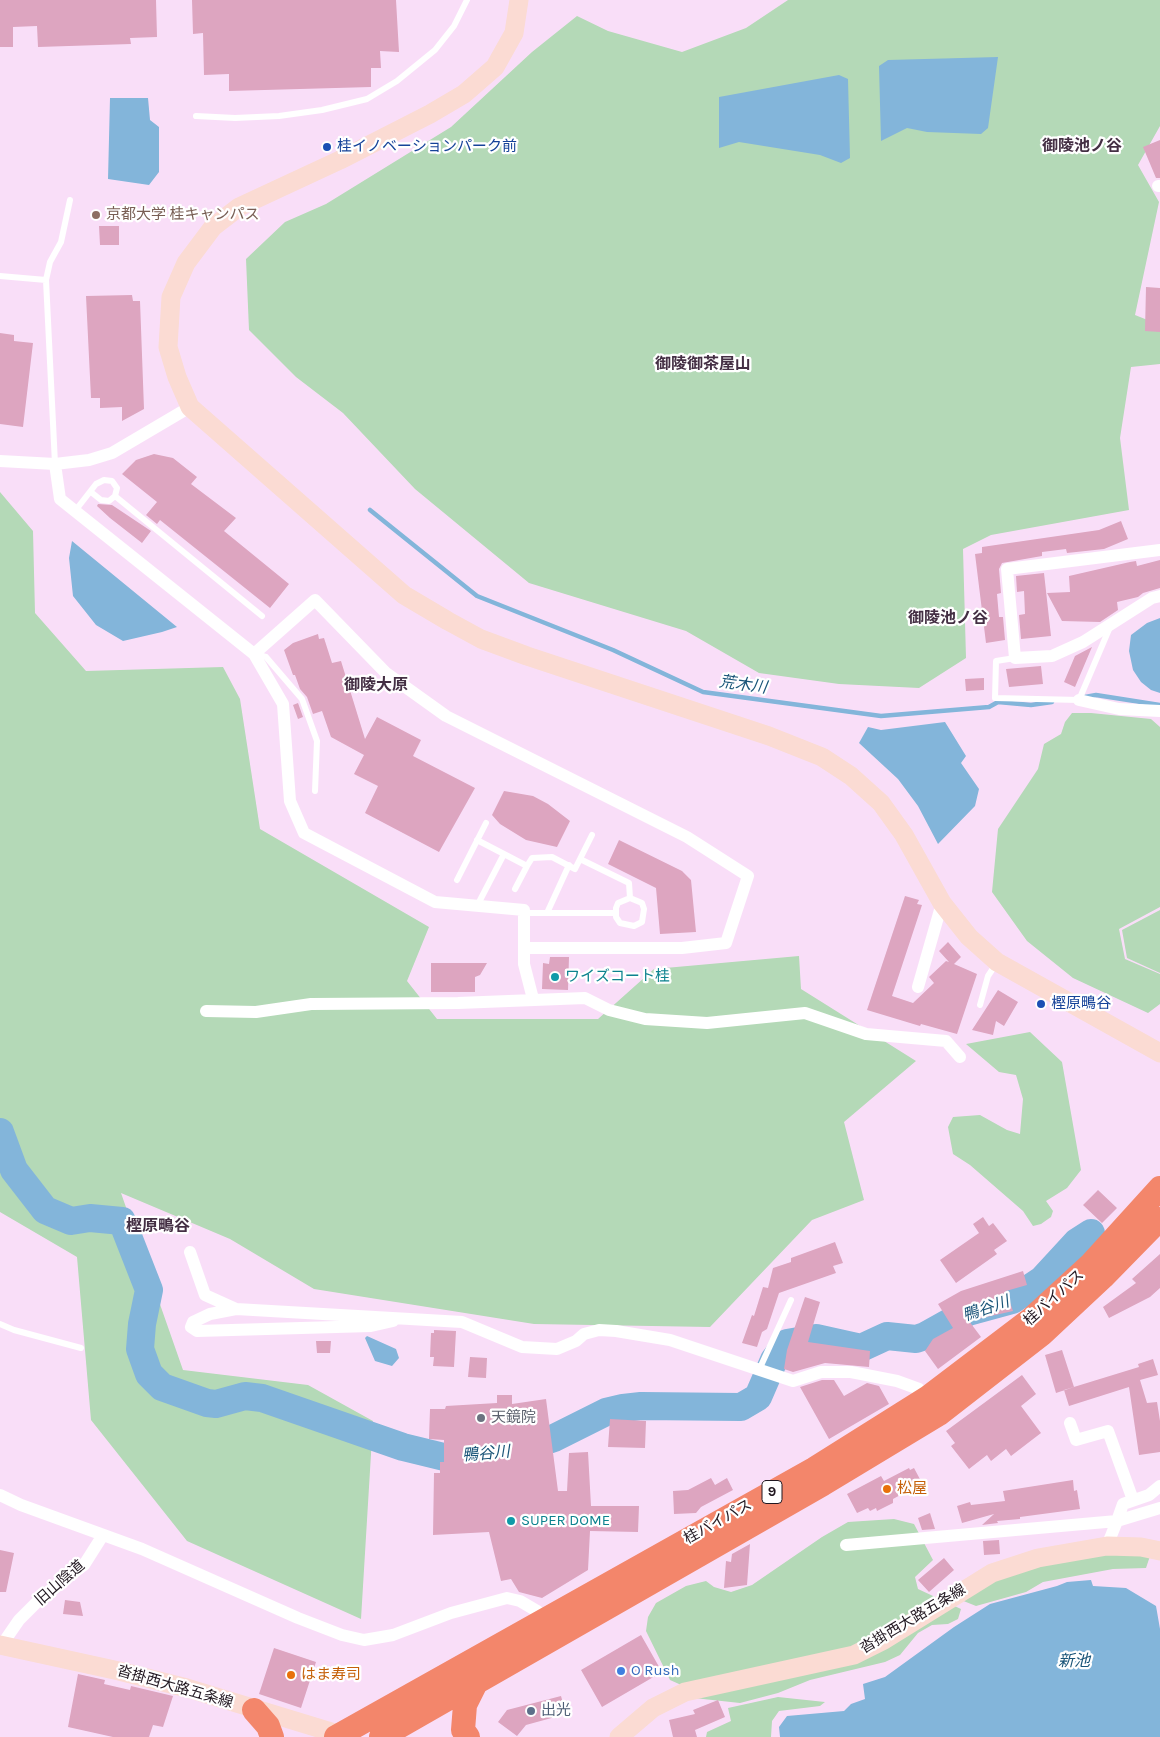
<!DOCTYPE html>
<html>
<head>
<meta charset="utf-8">
<style>
	body { margin:0 }
	canvas { display:block; background:#f9def8 }
</style>
</head>
<body>
<canvas width="1160" height="1737"></canvas>
<script>
const ctx = document.querySelector('canvas').getContext('2d');
ctx.lineJoin = 'round';
function fillPath(path, color) {
  ctx.fillStyle = color;
  ctx.fill(path, 'evenodd');
}
function toPath(rows) {
  const path = new Path2D();
  for (const r of rows) {
    path.moveTo(r[0], r[1]);
    for (let i = 2; i < r.length; i += 2) path.lineTo(r[i], r[i + 1]);
  }
  return path;
}
function stroke(path, color, width, dash) {
  ctx.strokeStyle = color;
  ctx.lineWidth = width;
  ctx.lineCap = dash ? 'butt' : 'round';
  ctx.setLineDash(dash || []);
  ctx.stroke(path);
}
function label(font, color, halo, rows, align = 'center') {
  ctx.font = font + ' Karla,"Noto Sans JP",sans-serif';
  ctx.lineWidth = 4.5;
  ctx.setLineDash([]);
  ctx.textBaseline = 'middle';
  ctx.strokeStyle = halo;
  ctx.fillStyle = color;
  for (const [text, x, y, turn = 0] of rows) {
    ctx.save();
    ctx.translate(x, y);
    ctx.rotate((+turn || 0) * Math.PI / 180);
    ctx.textAlign = isNaN(turn) ? turn : align;
    if (halo) ctx.strokeText(text, 0, 0);
    ctx.fillText(text, 0, 0);
    ctx.restore();
  }
}
fillPath(toPath([
	[788,0,1160,0,1160,126,1138,165,1159,202,1135,315,1160,325,1160,364,1131,367,1120,438,1129,510,991,535,963,549,966,658,919,688,839,684,759,673,686,631,529,583,415,489,343,413,296,377,249,330,246,259,285,222,326,204,451,127,532,52,577,16,608,31,682,52,746,28],
	[0,492,33,531,35,613,86,671,223,667,240,699,260,829,429,927,407,981,437,1019,598,1019,654,969,799,956,801,989,916,1061,844,1122,864,1200,812,1220,710,1327,534,1324,314,1289,230,1239,121,1193,183,1370,308,1385,373,1421,361,1619,187,1541,91,1420,77,1257,0,1212],
	[1072,713,1091,713,1151,719,1160,727,1160,907,1119,929,1125,959,1160,974,1160,1004,1148,1013,1073,978,1027,941,992,892,998,829,1038,769,1044,744,1061,734,1065,722],
	[1160,910,1160,973,1127,958,1122,930],
	[1030,1032,1062,1062,1081,1170,1067,1188,1046,1201,1053,1211,1051,1217,1041,1224,1033,1226,1023,1211,970,1165,953,1154,948,1127,953,1117,980,1115,1007,1130,1020,1134,1023,1099,1016,1075,999,1072,966,1044],
	[894,1519,914,1524,933,1560,915,1577,918,1589,961,1609,958,1619,948,1624,932,1625,918,1633,900,1655,885,1662,810,1680,778,1693,740,1703,694,1698,679,1684,670,1680,646,1631,648,1617,656,1603,686,1586,706,1581,714,1587,731,1592,752,1585,822,1537,848,1522],
	[1117,1551,1150,1556,1146,1568,1113,1569,1043,1582,1026,1592,976,1606,961,1600,996,1578,1047,1562],
	[778,1697,825,1702,820,1706,779,1711,772,1721,771,1737,706,1737,707,1732,731,1721,728,1708]
]), '#b4d9b7');
fillPath(toPath([
	[998,57,988,128,981,134,927,132,907,128,881,141,879,66,888,60],
	[839,75,848,79,850,158,841,163,820,155,739,142,719,148,719,97],
	[110,98,148,98,150,120,159,127,159,172,149,185,108,179],
	[72,541,177,627,162,632,123,641,96,625,73,596,69,558],
	[1160,618,1160,693,1151,690,1141,682,1133,670,1129,651,1131,635,1147,623],
	[945,722,966,756,961,763,979,789,975,806,938,844,918,806,898,779,859,743,868,727,881,730],
	[367,1336,396,1349,399,1358,392,1366,375,1361,365,1338],
	[1091,1580,1093,1586,1126,1588,1156,1606,1160,1629,1160,1737,780,1737,779,1727,787,1716,844,1711,851,1704,865,1699,863,1684,885,1677,954,1627,990,1604,1057,1586,1067,1582]
]), '#83b5da');
stroke(toPath([
	[370,510,477,596,613,650,703,692,881,716,989,707,998,702,1031,705,1052,702],
	[1085,697,1096,695,1160,705]
]), '#83b5da', 4.5);
stroke(toPath([
	[0,1132,14,1170,45,1210,71,1221,90,1218,122,1221,149,1290,142,1324,140,1349,149,1374,162,1387,207,1403,216,1404,245,1396,262,1398,403,1447,444,1457,479,1458,507,1454,554,1438,606,1412,623,1408,641,1406,741,1407,758,1397,774,1360,787,1343,816,1338,861,1348,887,1336,916,1339,925,1336,968,1312,1012,1300,1042,1280,1077,1242,1091,1233]
]), '#83b5da', 28);
fillPath(toPath([
	[0,0,156,0,157,37,130,38,131,44,38,47,37,26,13,27,13,47,0,47],
	[192,0,396,0,399,52,380,51,381,68,371,68,371,87,229,91,229,74,204,75,203,33,193,34],
	[1160,140,1160,178,1156,178,1143,147],
	[99,226,119,226,119,245,100,245],
	[1146,287,1160,288,1160,332,1145,331],
	[132,295,133,301,140,301,144,409,122,421,122,407,100,408,100,398,91,398,86,296],
	[0,333,14,335,14,341,33,343,23,427,0,424],
	[154,454,173,458,197,477,191,484,236,518,224,531,289,584,270,608,160,520,157,524,146,515,157,502,122,474,136,460],
	[98,504,112,505,151,531,142,543,110,518,97,506],
	[1121,521,1128,539,1104,549,1067,553,1066,549,1042,552,1042,556,1002,563,999,569,1001,593,997,594,999,617,1003,617,1005,640,986,643,975,554,982,553,982,547,1099,530],
	[1160,560,1160,588,1143,593,1138,597,1117,602,1118,610,1100,622,1062,621,1047,593,1070,592,1069,576,1130,562,1136,561,1137,566],
	[1044,573,1051,636,1021,639,1019,615,1025,614,1024,591,1017,592,1016,576],
	[318,634,319,639,324,638,332,663,341,661,365,739,377,717,421,740,413,756,475,788,439,852,365,813,378,786,354,774,364,755,331,737,322,711,313,714,307,697,300,689,295,675,293,675,284,650,293,643],
	[1092,647,1075,687,1064,682,1075,656],
	[1041,666,1043,684,1009,687,1006,669],
	[984,678,984,690,966,691,965,679],
	[298,703,303,717,298,719,293,705],
	[504,791,533,796,548,804,570,821,557,847,526,840,500,824,492,815],
	[619,840,682,871,691,880,696,932,660,934,656,888,608,864],
	[905,896,919,900,917,904,922,905,892,996,913,1003,934,983,929,977,946,961,949,962,939,951,948,942,961,957,954,964,977,974,957,1034,921,1024,920,1026,867,1010],
	[550,957,569,957,568,990,542,989,543,963,549,964],
	[431,963,487,963,480,975,475,977,475,992,431,992],
	[998,990,1018,1002,1004,1026,996,1021,993,1035,972,1030],
	[1098,1190,1117,1208,1102,1223,1083,1205],
	[983,1217,989,1226,993,1223,1007,1241,994,1250,997,1254,956,1283,940,1260,979,1233,973,1224],
	[835,1242,843,1263,833,1266,836,1273,779,1293,767,1329,762,1332,757,1347,742,1343,752,1315,754,1316,763,1287,768,1288,773,1268,791,1262,791,1258],
	[1160,1254,1160,1288,1150,1297,1109,1318,1103,1307,1136,1283,1132,1279],
	[1023,1271,1027,1285,1006,1291,1013,1311,969,1321,981,1337,938,1369,925,1351,933,1339,953,1328,938,1304,961,1291],
	[805,1297,820,1302,808,1342,870,1351,869,1367,825,1363,793,1372,784,1369,787,1350],
	[434,1330,456,1331,454,1367,433,1366,434,1357,430,1357,431,1333,434,1333],
	[316,1341,331,1341,330,1353,317,1353],
	[1062,1350,1074,1387,1056,1393,1045,1355],
	[470,1357,487,1358,486,1378,468,1377],
	[1153,1359,1158,1375,1140,1380,1147,1403,1157,1402,1160,1421,1160,1452,1139,1455,1129,1387,1069,1406,1064,1390,1139,1367,1138,1364],
	[1022,1375,1036,1394,1021,1406,1041,1433,1011,1456,1006,1449,991,1461,987,1455,969,1469,951,1446,955,1443,946,1431],
	[822,1380,834,1380,844,1396,867,1383,879,1386,889,1404,829,1439,800,1387],
	[497,1395,512,1395,512,1404,546,1399,558,1491,567,1491,569,1453,588,1452,591,1506,639,1506,638,1532,590,1531,588,1570,542,1598,519,1592,511,1579,501,1581,489,1532,433,1535,434,1473,440,1473,440,1462,444,1462,444,1440,429,1439,430,1409,445,1409,446,1406,497,1403],
	[610,1419,646,1421,645,1448,608,1447],
	[909,1468,910,1470,914,1468,922,1483,893,1499,893,1503,877,1511,876,1508,870,1511,868,1508,857,1513,847,1494,881,1476,884,1481],
	[711,1478,715,1485,727,1478,733,1490,701,1507,696,1513,674,1514,673,1491,688,1490],
	[1073,1480,1074,1491,1077,1490,1080,1509,1020,1517,1020,1519,997,1521,998,1523,982,1525,994,1514,962,1523,957,1506,970,1502,971,1505,1005,1501,1003,1491],
	[930,1513,935,1529,922,1530,918,1518],
	[999,1540,1000,1554,984,1555,983,1541],
	[750,1544,747,1585,724,1588,726,1561,731,1562,732,1554],
	[0,1550,14,1553,6,1592,0,1592],
	[944,1558,954,1570,929,1592,918,1580],
	[65,1600,80,1602,83,1616,63,1614],
	[641,1635,662,1672,602,1707,581,1670],
	[274,1648,316,1662,301,1708,259,1694],
	[78,1674,105,1680,104,1684,130,1690,131,1686,173,1696,163,1727,153,1725,149,1737,113,1737,68,1727],
	[561,1696,566,1714,526,1725,517,1736,498,1722,507,1710],
	[718,1700,725,1717,695,1730,697,1737,673,1737,669,1720,695,1714,693,1710]
]), '#dda5c0');
stroke(toPath([
	[196,116,235,118,279,116,322,110,367,99,397,81,435,50,454,26,467,0],
	[0,276,46,280],
	[55,464,46,280,50,262,61,242,70,200],
	[91,492,101,500,109,501,115,496],
	[75,511,96,484,104,480,112,481,117,488,115,496,262,616],
	[255,654,266,657,302,699,317,741,315,791],
	[1015,658,996,661,995,698,1079,700,1110,627],
	[477,840,504,854],
	[580,859,629,883,630,898,618,903,616,908,616,917,620,923,634,926,642,922,644,909,642,903,630,898],
	[457,880,486,823],
	[515,889,527,866],
	[477,906,504,854,527,866,532,858,552,857,575,869,592,835],
	[524,913,616,913],
	[547,913,569,865],
	[980,1005,988,976,996,964],
	[0,1324,14,1330,81,1348],
	[759,1370,791,1300]
]), '#fff', 6);
stroke(toPath([
	[1158,186,1160,186],
	[0,461,55,464,89,460,112,453,190,407],
	[55,464,60,499,254,654,283,704,290,801,304,833,435,902,524,910,524,964,533,999],
	[1160,550,1007,569,1015,658,1052,656,1083,642,1152,598,1160,596],
	[254,654,315,600,386,673,446,716,687,837,748,876,726,943,682,948,524,948],
	[1079,700,1119,709,1160,711],
	[918,987,942,903],
	[206,1011,256,1012,311,1004,458,1003,585,998,609,1010,645,1019,707,1023,805,1013,866,1034,946,1041,960,1057],
	[190,1252,205,1295,236,1309,462,1322,522,1347,557,1349,576,1341,584,1334,599,1330,616,1331,670,1340,793,1381,821,1372,851,1372,897,1381,919,1389,929,1401],
	[236,1309,210,1314,193,1322,191,1327,197,1331,371,1326,393,1321],
	[1070,1423,1076,1440,1108,1431,1133,1500],
	[0,1495,21,1505,142,1549,298,1618,342,1635,364,1640,393,1635,451,1613,507,1598,520,1601,537,1611,546,1619],
	[846,1545,1117,1521,1123,1504,1149,1495,1160,1486],
	[1107,1546,1117,1521,1160,1508],
	[1,1646,19,1620,44,1595,84,1565,103,1535]
]), '#fff', 12);
stroke(toPath([
	[519,0,514,33,495,67,464,94,430,114,340,160,239,207,213,227,186,263,171,297,168,347,177,377,190,407,404,595,448,621,481,639,527,656,769,736,822,757,851,776,881,803,904,835,942,903,969,937,997,962,1160,1053],
	[0,1645,119,1671,187,1688,348,1737],
	[619,1737,653,1708,685,1692,854,1655,884,1640,992,1573,1038,1558,1107,1546,1141,1547,1160,1551]
]), '#fbdbd3', 19);
stroke(toPath([
	[254,1710,268,1726,272,1737],
	[336,1737,814,1469,927,1398,1031,1319,1091,1264,1160,1188],
	[381,1737,823,1484,939,1414,1042,1334,1103,1277,1160,1219],
	[468,1737,463,1730,465,1705,475,1685]
]), '#f3866b', 24);
for (const [x, y, r, color] of [
	[327,147,5,"#1a4fb4"],
	[96,215,5,"#8d6e63"],
	[555,977,5,"#0f9aa8"],
	[1041,1004,5,"#1a4fb4"],
	[481,1418,5,"#6b7280"],
	[887,1489,5,"#e8710a"],
	[511,1521,5,"#0f9aa8"],
	[621,1671,5,"#3f7fe0"],
	[291,1675,5,"#e8710a"],
	[531,1711,5,"#5c6f8a"]
]) {
  const dot = new Path2D();
  dot.arc(x, y, r, 0, 2 * Math.PI);
  ctx.fillStyle = color;
  ctx.fill(dot);
  stroke(dot, '#fff', 2);
}
for (const [x, y, w] of [
	[772,1492,20]
]) {
  const box = new Path2D();
  box.roundRect(x - w / 2, y - 11.5, w, 23, 4);
  ctx.fillStyle = '#fff';
  ctx.fill(box);
  stroke(box, '#211720', 1);
}
label('bold 14px', '#211720', null, [
	["9",772,1492]
]);
label('15px', '#164399', '#fff', [
	["桂イノベーションパーク前",337,147],
	["樫原鴫谷",1051,1004]
], 'left');
label('15px', '#785e54', '#fff', [
	["京都大学 桂キャンパス",106,215]
], 'left');
label('15px', '#0d838f', '#fff', [
	["ワイズコート桂",565,977],
	["SUPER DOME",521,1521]
], 'left');
label('15px', '#211720', '#fff', [
	["桂バイパス",1054,1298,-42],
	["桂バイパス",718,1522,-29],
	["旧山陰道",60,1583,-41],
	["沓掛西大路五条線",913,1619,-31],
	["沓掛西大路五条線",175,1687,16]
]);
label('15px', '#5b616d', '#fff', [
	["天鏡院",491,1418]
], 'left');
label('15px', '#c56008', '#fff', [
	["松屋",897,1489],
	["はま寿司",301,1675]
], 'left');
label('15px', '#366cbe', '#fff', [
	["O Rush",631,1671]
], 'left');
label('15px', '#4e5e75', '#fff', [
	["出光",541,1711]
], 'left');
label('bold 16px', '#442f44', '#fff', [
	["御陵池ノ谷",1082,146],
	["御陵御茶屋山",703,364],
	["御陵池ノ谷",948,618],
	["御陵大原",376,685],
	["樫原鴫谷",158,1226]
]);
label('italic 16px', '#195478', '#fff', [
	["荒木川",743,685,8],
	["鴨谷川",986,1309,-19],
	["鴨谷川",486,1454,-5],
	["新池",1074,1661]
]);
</script>
</body>
</html>
